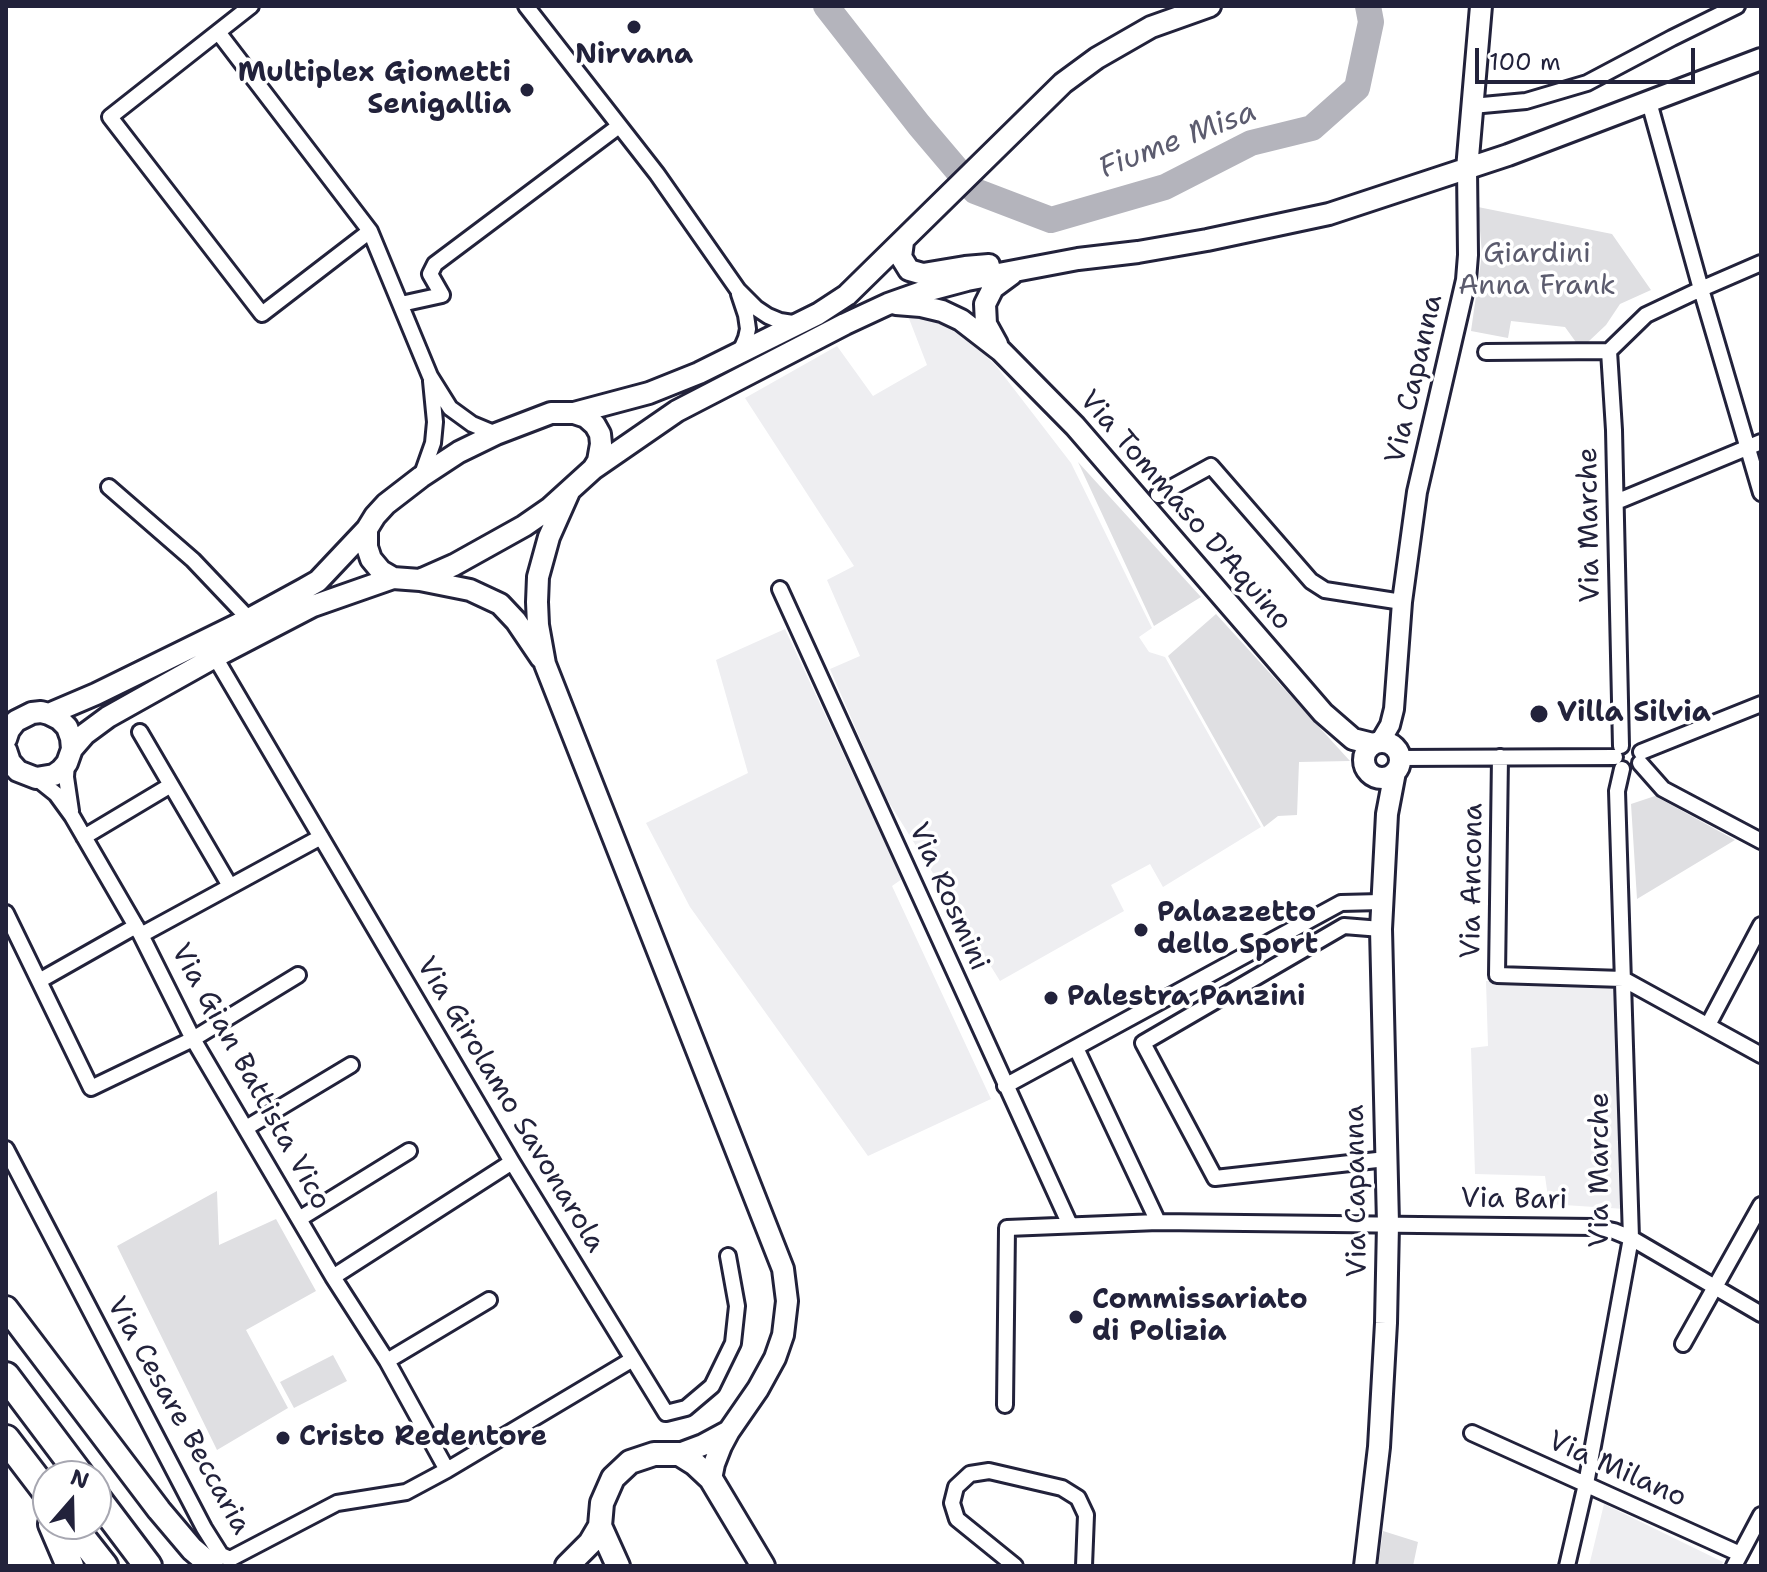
<!DOCTYPE html>
<html>
<head>
<meta charset="utf-8">
<style>
	body { margin:0 }
	#map { position:relative; width:1767px; height:1572px; overflow:hidden; background:#fff; font-family:"Shantell Sans",sans-serif }
	canvas { display:block }
	.frame { position:absolute; inset:0; border:8px solid #22223b; pointer-events:none }
	.north { position:absolute; left:32px; top:1460px; width:80px; height:80px; box-sizing:border-box; background:#fff; border:2px solid #a7a7b1; border-radius:50%; rotate:20deg; font-size:22px; font-weight:700; line-height:32px; text-align:center; color:#22223b }
	.north::after { content:''; display:block; margin:auto; width:28px; height:36px; background:#22223b; clip-path:polygon(50% 0,100% 100%,50% 72%,0 100%) }
	.scale { position:absolute; left:1475px; top:48px; width:220px; height:36px; box-sizing:border-box; border:4px solid #22223b; border-top:0; padding-left:10px; font-size:24px; line-height:28px; white-space:nowrap; color:#22223b; -webkit-text-stroke:6px #fff; paint-order:stroke }
</style>
</head>
<body>
<div id="map">
<canvas width="1767" height="1572"></canvas>
<div class="frame"></div>
<div class="north">N</div>
<div class="scale">100 m</div>
</div>
<script>
const ctx = document.querySelector('canvas').getContext('2d');
ctx.lineJoin = 'round';
function fillPath(path, color) {
  ctx.fillStyle = color;
  ctx.fill(path, 'evenodd');
}
function toPath(rows) {
  const path = new Path2D();
  for (const r of rows) {
    if (r.length === 3) {
      path.moveTo(r[0] + r[2], r[1]);
      path.arc(r[0], r[1], r[2], 0, 2 * Math.PI);
      continue;
    }
    path.moveTo(r[0], r[1]);
    for (let i = 2; i < r.length; i += 2) path.lineTo(r[i], r[i + 1]);
  }
  return path;
}
function stroke(path, color, width, dash) {
  ctx.strokeStyle = color;
  ctx.lineWidth = width;
  ctx.lineCap = dash ? 'butt' : 'round';
  ctx.setLineDash(dash || []);
  ctx.stroke(path);
}
function label(font, color, halo, rows, align = 'center') {
  ctx.font = font + ' "Shantell Sans",sans-serif';
  ctx.lineWidth = 7;
  ctx.setLineDash([]);
  ctx.textBaseline = 'middle';
  ctx.strokeStyle = halo;
  ctx.fillStyle = color;
  for (const [text, x, y, turn = 0] of rows) {
    ctx.save();
    ctx.translate(x, y);
    ctx.rotate((+turn || 0) * Math.PI / 180);
    ctx.textAlign = isNaN(turn) ? turn : align;
    if (halo) ctx.strokeText(text, 0, 0);
    ctx.fillText(text, 0, 0);
    ctx.restore();
  }
}
fillPath(toPath([
	[908,316,930,318,947,324,966,336,997,367,1071,463,1152,628,1139,637,1149,652,1165,657,1261,827,1163,887,1150,864,1111,885,1124,911,1000,981,885,796,830,669,860,656,827,580,854,566,745,398,837,346,873,396,927,365],
	[785,629,902,879,892,886,991,1099,868,1156,690,907,646,823,748,773,716,660],
	[1486,981,1617,986,1625,1209,1549,1204,1545,1176,1475,1174,1471,1048,1488,1046],
	[1604,1504,1723,1562,1721,1566,1589,1566]
]), '#eeeef1');
fillPath(toPath([
	[1478,207,1612,234,1651,290,1620,304,1606,325,1588,342,1578,345,1565,327,1511,321,1508,338,1471,331,1482,254],
	[1078,462,1201,597,1154,626],
	[1216,614,1350,761,1299,762,1297,815,1278,816,1264,827,1168,656],
	[1655,796,1735,840,1637,899,1631,804],
	[217,1191,219,1245,276,1219,316,1291,246,1330,288,1408,217,1450,117,1246],
	[333,1355,347,1381,294,1408,280,1382],
	[1383,1531,1418,1542,1413,1566,1378,1566]
]), '#dfdfe2');
stroke(toPath([
	[826,6,919,125,975,191,1051,220,1165,187,1251,143,1312,128,1357,88,1371,22,1368,6]
]), '#b4b4bc', 26);
const minor = toPath([
	[251,6,110,117,262,314,370,231,430,376,450,408,472,424,496,434],
	[526,6,657,174,738,290,756,308,768,316,780,321,799,324],
	[218,32,370,231],
	[1649,102,1701,289,1761,493],
	[1472,106,1526,101,1587,83,1672,38,1737,6],
	[739,294,746,315,748,329,746,338,740,352],
	[401,304,442,295,430,274,435,264,619,126],
	[1486,352,1609,351],
	[421,477,433,443,435,422,431,381],
	[109,487,193,560,249,619],
	[1158,495,1211,466,1311,581,1325,590,1402,602],
	[1616,502,1761,442],
	[780,589,1070,1225],
	[215,657,512,1162,666,1413,686,1408,712,1386,733,1343,737,1306,728,1256],
	[140,732,230,886],
	[1621,746,1614,430,1609,351,1646,315,1701,289,1761,263],
	[1641,752,1761,704],
	[1500,757,1497,975,1623,979,1761,1055],
	[1399,758,1615,757],
	[67,763,66,777,71,811],
	[1640,763,1663,789,1761,841],
	[36,778,56,794,72,816,141,935,193,1039,333,1277,387,1361,447,1470],
	[84,837,171,785],
	[6,913,91,1088,193,1039,298,975],
	[1381,929,1344,926,1143,1043,1215,1178,1386,1159],
	[141,935,321,837],
	[39,981,136,926],
	[1708,1025,1761,925],
	[1076,1048,1158,1222],
	[1005,1086,1341,903,1381,902],
	[246,1128,351,1065],
	[6,1149,204,1528,221,1555,230,1559,337,1503,406,1492,447,1470,633,1359],
	[299,1219,409,1151],
	[333,1277,512,1162],
	[1683,1344,1761,1205],
	[387,1361,489,1300],
	[1005,1405,1007,1228,1158,1222,1594,1227,1614,1231,1631,1238,1761,1314],
	[1472,1433,1740,1554],
	[1015,1566,957,1519,952,1503,956,1487,970,1474,989,1471,1062,1488,1078,1498,1086,1515,1084,1566],
	[1567,1566,1586,1484,1631,1238,1617,791,1622,769],
	[1734,1566,1761,1515]
]);
const tertiary = toPath([
	[1380,742,1390,725,1394,709,1402,602,1417,492,1466,280,1468,255,1467,169]
]);
const secondary = toPath([
	[1467,169,1481,6],
	[903,242,901,257,909,270,923,274,965,267,989,265],
	[896,304,921,306,942,311,961,320,1001,351,1075,426,1323,713,1353,739,1373,744],
	[997,344,986,324,985,304,993,288,1012,274],
	[574,413,649,393,699,373,818,314,847,295,1063,83,1097,58,1151,27,1210,6],
	[593,469,677,411,845,324,888,304,922,292,967,280,1078,259,1138,252,1207,240,1329,214,1508,155,1761,59],
	[569,492,549,537,538,577,537,602,538,625,545,664,783,1269,787,1301,783,1335,775,1358,758,1389,729,1431,721,1446,714,1464,711,1479],
	[420,580,470,590,500,604,516,621,541,658],
	[49,714,96,694,249,619,304,589,318,581,367,529],
	[6,739,9,730,16,721,32,713,41,712,49,714,59,719,67,727,71,738,72,749,67,763,61,770,54,775,36,778,18,771,10,762,6,750],
	[1382,760,18],
	[72,749,85,734,108,717,215,657,313,606,393,578,420,580,454,565,524,526,550,508,593,469,598,461,601,444,600,434,595,425,586,417,574,413,551,413,496,434,459,452,421,477,386,504,375,516,367,529,367,547,371,559,381,571,393,578],
	[679,1454,703,1445,729,1431],
	[1365,1566,1379,1447,1386,1323,1388,1224,1381,929,1387,814,1395,772]
]);
const primary = toPath([
	[6,1308,159,1510,192,1549,212,1566],
	[567,1566,590,1543,600,1526],
	[618,1566,600,1526,602,1503,613,1478,630,1462,654,1454,679,1454,695,1464,711,1479,763,1566]
]);
const motorway = toPath([
	[6,1376,81,1476],
	[6,1439,48,1494],
	[96,1497,148,1566],
	[52,1524,70,1566],
	[71,1524,104,1566]
]);
stroke(minor, '#22223b', 20);
stroke(tertiary, '#22223b', 24);
stroke(secondary, '#22223b', 26);
stroke(primary, '#22223b', 28);
stroke(motorway, '#22223b', 32);
stroke(minor, '#fff', 14);
stroke(tertiary, '#fff', 18);
stroke(secondary, '#fff', 20);
stroke(primary, '#fff', 22);
stroke(motorway, '#fff', 26);
for (const [x, y, r, color] of [
	[634,27,8,"#22223b"],
	[527,90,8,"#22223b"],
	[1539,714,10,"#22223b"],
	[1141,930,8,"#22223b"],
	[1051,998,8,"#22223b"],
	[1076,1317,8,"#22223b"],
	[283,1438,8,"#22223b"]
]) {
  const dot = new Path2D();
  dot.arc(x, y, r, 0, 2 * Math.PI);
  ctx.fillStyle = color;
  ctx.fill(dot);
  stroke(dot, '#fff', 3);
}
label('bold 28px', '#22223b', '#fff', [
	["Nirvana",634,56,"center"],
	["Multiplex Giometti",511,74,"right"],
	["Senigallia",511,106,"right"],
	["Villa Silvia",1557,714],
	["Palazzetto",1157,914],
	["dello Sport",1157,946],
	["Palestra Panzini",1067,998],
	["Commissariato",1092,1301],
	["di Polizia",1092,1333],
	["Cristo Redentore",299,1438]
], 'left');
label('28px', '#5b5b6d', '#fff', [
	["Giardini",1537,255],
	["Anna Frank",1537,287]
]);
label('28px', '#22223b', '#fff', [
	["Via Capanna",1415,379,-77],
	["Via Tommaso D'Aquino",1185,511,49],
	["Via Marche",1590,525,-91],
	["Via Ancona",1473,881,-89],
	["Via Rosmini",948,897,66],
	["Via Gian Battista Vico",250,1077,61],
	["Via Girolamo Savonarola",510,1105,59],
	["Via Marche",1601,1170,-90],
	["Via Capanna",1357,1191,-91],
	["Via Bari",1514,1200,1],
	["Via Cesare Beccaria",178,1416,61],
	["Via Milano",1617,1470,24]
]);
label('italic 30px', '#5c5c6f', '#fff', [
	["Fiume Misa",1178,141,-21]
]);
</script>
</body>
</html>
